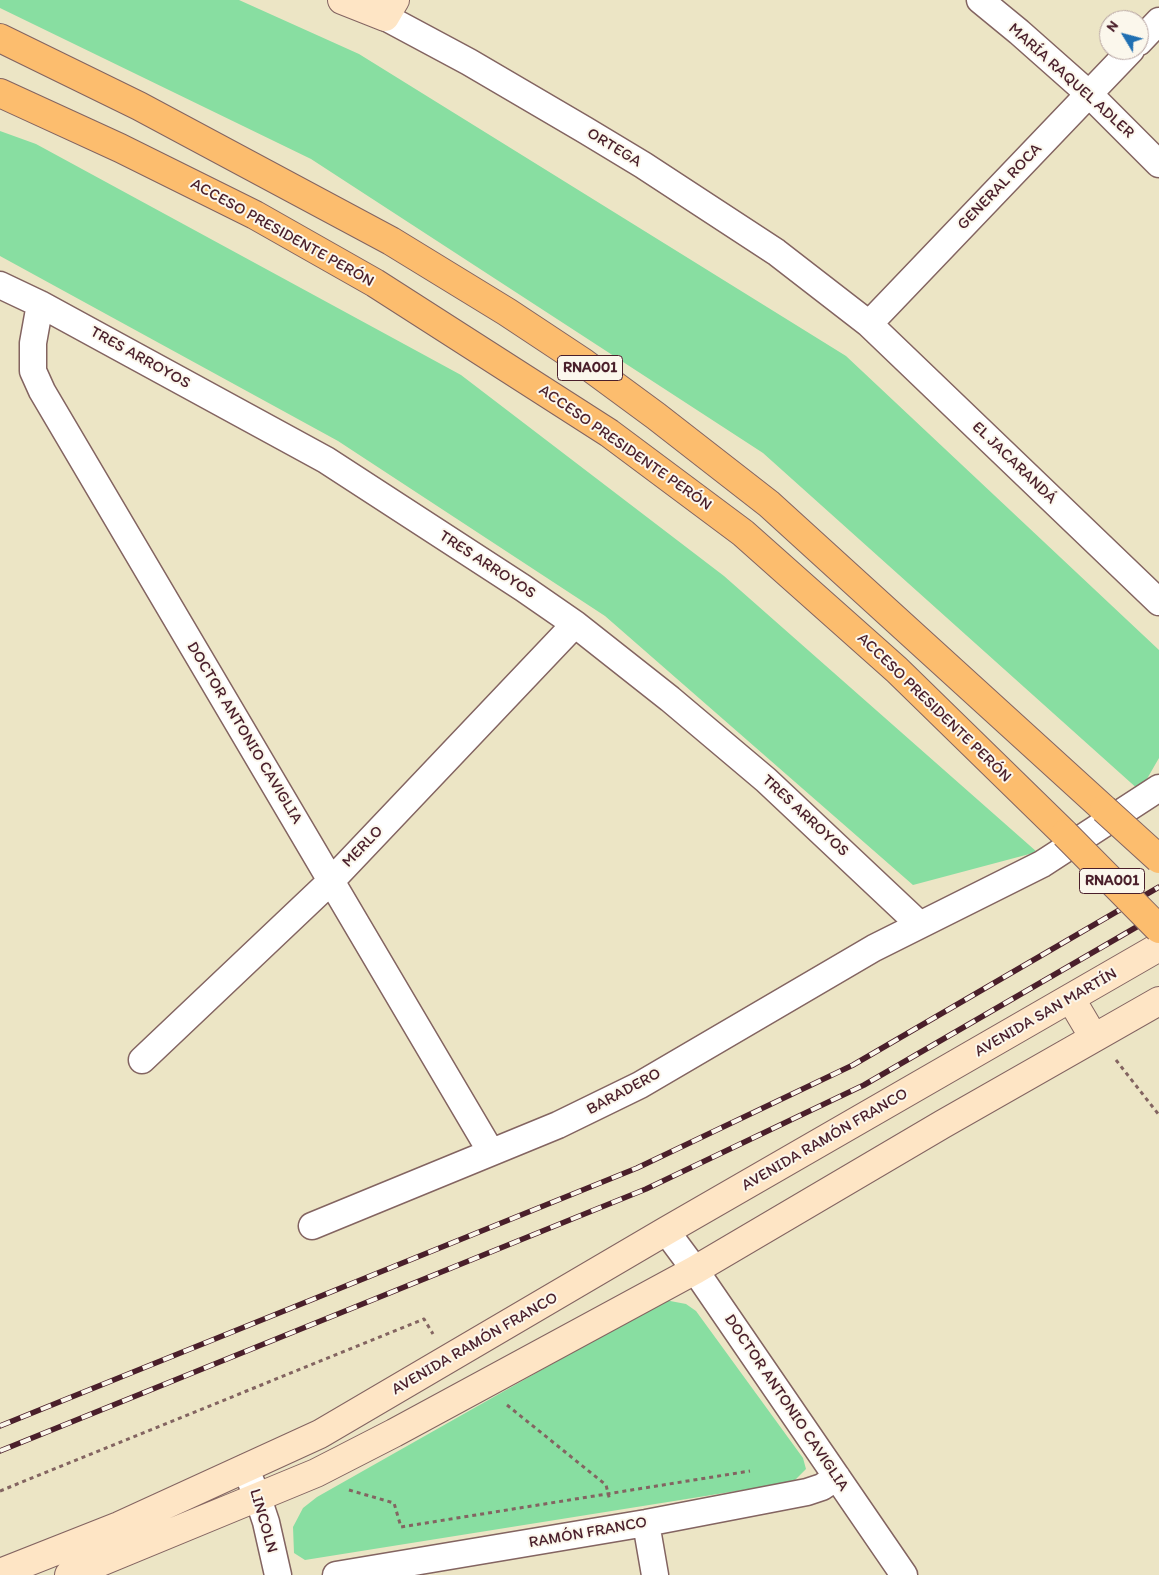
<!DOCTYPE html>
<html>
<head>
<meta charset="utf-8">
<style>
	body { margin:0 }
	#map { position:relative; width:1159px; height:1575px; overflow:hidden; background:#ece5c5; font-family:Itim,sans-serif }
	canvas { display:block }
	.north { position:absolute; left:1099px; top:10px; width:50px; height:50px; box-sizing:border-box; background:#fbf7ec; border:1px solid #b4a19f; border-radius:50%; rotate:307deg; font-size:14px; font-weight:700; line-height:20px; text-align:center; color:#4a1f2b }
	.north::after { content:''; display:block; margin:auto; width:18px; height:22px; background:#1f6fb2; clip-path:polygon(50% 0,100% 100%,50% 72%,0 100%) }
</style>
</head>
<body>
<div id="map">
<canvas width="1159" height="1575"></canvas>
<div class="north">N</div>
</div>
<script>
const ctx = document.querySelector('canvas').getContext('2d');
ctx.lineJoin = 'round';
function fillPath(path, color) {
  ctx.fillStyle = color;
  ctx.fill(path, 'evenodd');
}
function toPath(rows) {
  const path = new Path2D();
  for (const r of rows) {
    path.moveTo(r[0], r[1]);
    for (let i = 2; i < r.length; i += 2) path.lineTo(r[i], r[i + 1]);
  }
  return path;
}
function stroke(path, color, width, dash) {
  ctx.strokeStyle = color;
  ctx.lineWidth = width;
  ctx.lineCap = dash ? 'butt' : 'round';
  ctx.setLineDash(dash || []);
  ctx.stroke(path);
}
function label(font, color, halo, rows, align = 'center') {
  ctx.font = font + ' Itim,sans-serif';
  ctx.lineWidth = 4;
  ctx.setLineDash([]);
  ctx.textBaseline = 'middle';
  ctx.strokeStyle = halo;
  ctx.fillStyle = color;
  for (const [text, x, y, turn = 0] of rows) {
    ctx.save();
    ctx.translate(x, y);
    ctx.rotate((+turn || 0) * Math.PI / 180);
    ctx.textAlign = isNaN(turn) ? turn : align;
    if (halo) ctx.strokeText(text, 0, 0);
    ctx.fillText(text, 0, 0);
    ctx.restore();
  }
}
fillPath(toPath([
	[0,0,239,0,359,54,846,356,1159,650,1159,758,1140,791,763,453,311,159,0,8],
	[0,131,36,144,461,375,724,576,1037,852,913,885,605,616,338,441,0,256],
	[665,1300,686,1304,696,1311,803,1458,806,1469,793,1482,305,1560,294,1553,293,1527,303,1508,317,1497]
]), '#88dea1');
const street = toPath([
	[980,0,1019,32,1089,94,1159,164],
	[385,17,469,62,585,130,643,165,776,252,869,324,1159,602],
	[1139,42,1159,21],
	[0,285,40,304,326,460,523,588,575,624,670,699,766,780,919,924],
	[40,304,33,343,33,371,42,391,491,1152],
	[869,324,1131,50],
	[142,1060,332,880,575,624],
	[312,1226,558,1125,640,1085,874,948,1042,864,1159,788],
	[666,1231,695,1270,904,1575],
	[245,1468,258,1498,266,1522,278,1575],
	[646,1523,655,1575],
	[336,1575,646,1523,807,1492,822,1487,837,1477]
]);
const secondary = toPath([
	[342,0,385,17,395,0],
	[1071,999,1094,1038],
	[0,1573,119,1526,320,1434,666,1231,1159,947],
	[69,1575,316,1473,394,1433,695,1270,943,1124,1159,1001]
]);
const highway = toPath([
	[0,38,139,106,391,241,507,312,584,363,656,416,769,504,1104,809],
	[0,93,120,148,255,215,375,283,609,433,743,533,897,670,1065,834]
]);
stroke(street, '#836461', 29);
stroke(secondary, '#836461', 30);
stroke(highway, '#836461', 30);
stroke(toPath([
	[1116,1060,1159,1115],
	[507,1405,606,1485,610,1501],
	[349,1490,394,1503,401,1527,750,1471],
	[0,1491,424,1319,433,1334]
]), '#836461', 3, [4, 4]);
stroke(street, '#fff', 26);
stroke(secondary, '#fee5c5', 28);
stroke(highway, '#fcbd6e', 28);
const rail = toPath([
	[0,1426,637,1168,853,1065,1159,887],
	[0,1451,646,1189,864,1085,1159,914]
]);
stroke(rail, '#4a1f2b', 5.5);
stroke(rail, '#fbf7ec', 4, [11]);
const highwayBridge = toPath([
	[1104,809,1159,859],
	[1065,834,1159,929]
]);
stroke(highwayBridge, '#836461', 30, []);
stroke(highwayBridge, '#fcbd6e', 28);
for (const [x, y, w] of [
	[590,368,65],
	[1112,881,65]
]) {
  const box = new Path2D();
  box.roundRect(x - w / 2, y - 12.5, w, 25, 4);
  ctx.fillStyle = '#fbf7ec';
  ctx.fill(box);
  stroke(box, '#4a1f2b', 1);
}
label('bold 15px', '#4a1f2b', null, [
	["RNA001",590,368],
	["RNA001",1112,881]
]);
label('16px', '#4a1f2b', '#fbf7ec', [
	["MARÍA RAQUEL ADLER",1071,81,42],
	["ORTEGA",614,148,31],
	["GENERAL ROCA",1000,187,-46],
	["ACCESO PRESIDENTE PERÓN",282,233,29],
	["TRES ARROYOS",140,358,29],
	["ACCESO PRESIDENTE PERÓN",625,448,35],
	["EL JACARANDÁ",1014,463,44],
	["TRES ARROYOS",487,565,33],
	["ACCESO PRESIDENTE PERÓN",934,708,44],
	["DOCTOR ANTONIO CAVIGLIA",244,733,59],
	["TRES ARROYOS",805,816,43],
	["MERLO",363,847,-46],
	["AVENIDA SAN MARTÍN",1046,1013,-30],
	["BARADERO",624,1092,-28],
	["AVENIDA RAMÓN FRANCO",825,1140,-30],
	["AVENIDA RAMÓN FRANCO",475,1344,-30],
	["DOCTOR ANTONIO CAVIGLIA",786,1403,56],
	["LINCOLN",263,1521,74],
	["RAMÓN FRANCO",588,1533,-10]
]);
</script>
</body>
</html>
